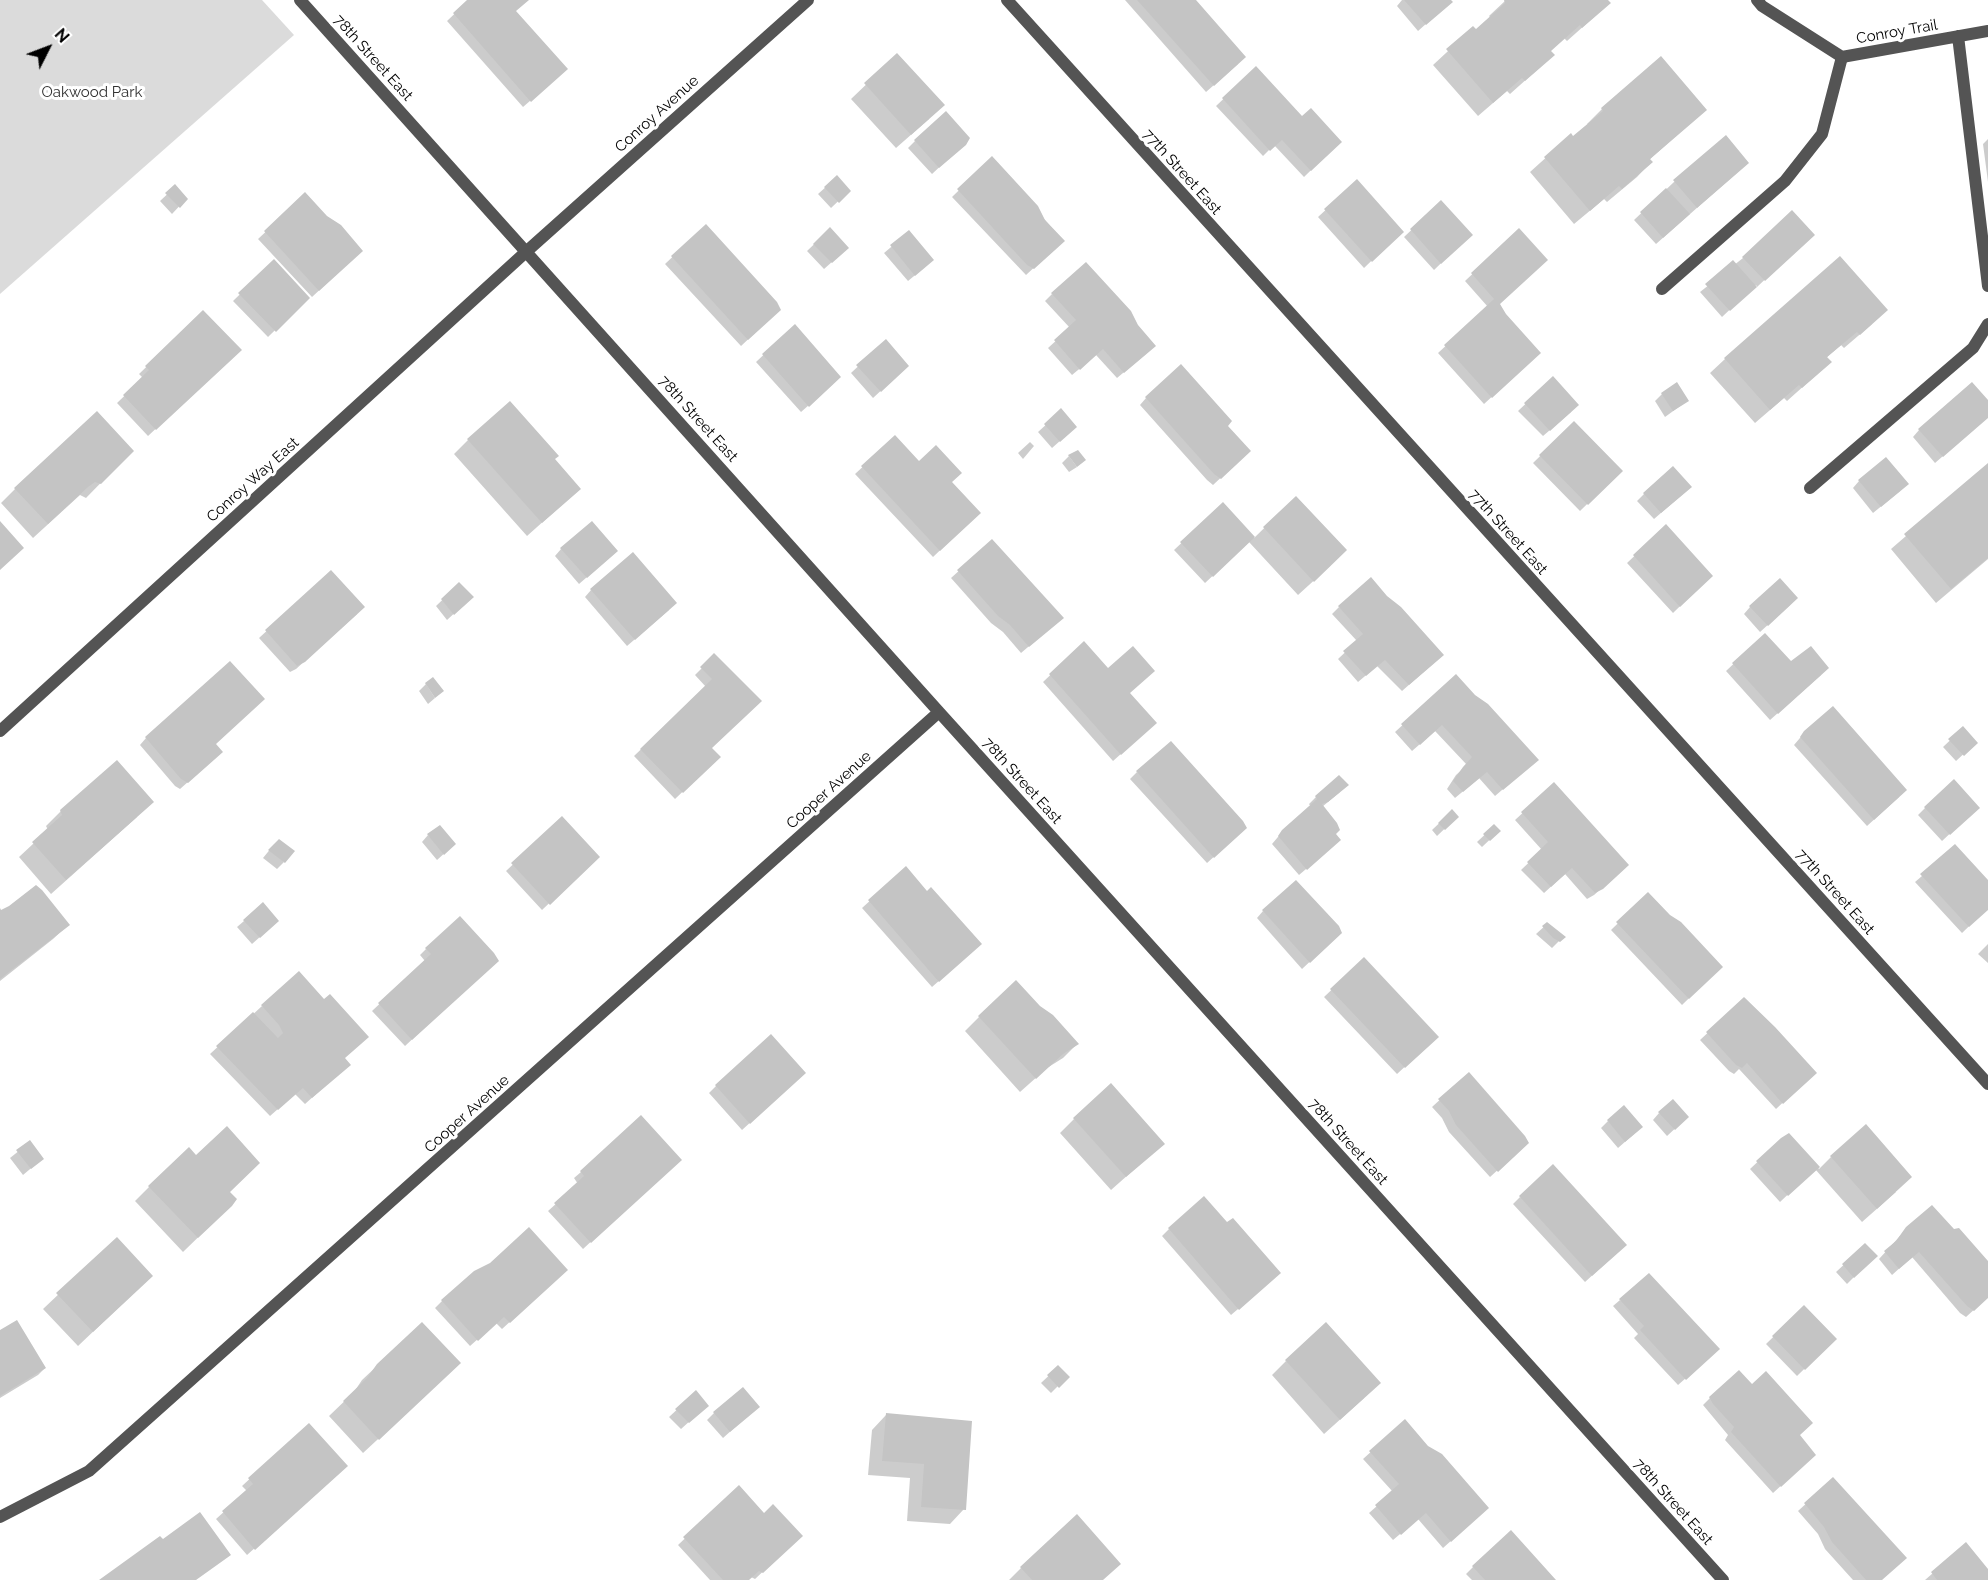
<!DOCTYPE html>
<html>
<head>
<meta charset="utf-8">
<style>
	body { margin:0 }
	#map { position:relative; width:1988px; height:1580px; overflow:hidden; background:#fff; font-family:Raleway,sans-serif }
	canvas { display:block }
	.north { position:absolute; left:18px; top:18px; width:60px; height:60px; -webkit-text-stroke:4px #fff; paint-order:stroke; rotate:48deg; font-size:16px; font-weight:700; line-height:24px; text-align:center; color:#000 }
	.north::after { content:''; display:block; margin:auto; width:21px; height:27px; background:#000; clip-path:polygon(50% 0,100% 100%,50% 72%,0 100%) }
</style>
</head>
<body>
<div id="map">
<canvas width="1988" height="1580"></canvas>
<div class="north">N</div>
</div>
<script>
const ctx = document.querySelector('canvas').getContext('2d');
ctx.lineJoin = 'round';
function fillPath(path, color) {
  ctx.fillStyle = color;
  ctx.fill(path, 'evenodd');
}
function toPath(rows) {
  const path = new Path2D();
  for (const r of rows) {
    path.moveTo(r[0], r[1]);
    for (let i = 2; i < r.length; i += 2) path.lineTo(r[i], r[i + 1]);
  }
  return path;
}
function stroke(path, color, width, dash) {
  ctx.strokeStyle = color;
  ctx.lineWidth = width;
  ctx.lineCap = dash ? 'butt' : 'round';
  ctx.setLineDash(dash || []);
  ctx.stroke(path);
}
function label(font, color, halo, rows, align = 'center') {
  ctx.font = font + ' Raleway,sans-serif';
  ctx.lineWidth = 6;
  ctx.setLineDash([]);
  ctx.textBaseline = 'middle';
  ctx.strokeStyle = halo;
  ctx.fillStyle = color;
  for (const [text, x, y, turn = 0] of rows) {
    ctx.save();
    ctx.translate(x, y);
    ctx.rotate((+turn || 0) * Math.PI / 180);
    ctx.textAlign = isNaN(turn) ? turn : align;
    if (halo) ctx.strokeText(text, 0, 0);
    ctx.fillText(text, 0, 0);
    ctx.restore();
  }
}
fillPath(toPath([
	[0,0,262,0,294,35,0,294]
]), '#dbdbdb');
fillPath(toPath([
	[469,0,527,0,515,11,559,76,523,107,447,21],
	[1125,0,1194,0,1238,64,1206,92],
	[1402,0,1449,0,1444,8,1418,31,1397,6],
	[1506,0,1606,0,1594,17,1567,41,1564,38,1549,52,1538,69,1510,94,1507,91,1478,116,1433,65,1473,28,1476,31,1491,18,1489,16],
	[897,55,929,119,896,148,851,99],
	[1661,58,1705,110,1649,160,1651,162,1637,177,1607,202,1604,199,1574,224,1530,172,1571,135,1573,138,1589,125,1587,124,1602,109],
	[1256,68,1302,118,1340,142,1304,177,1274,145,1263,156,1216,106],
	[1725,137,1740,170,1656,244,1634,220,1674,182],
	[1988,139,1988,182,1983,144],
	[915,141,961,147,932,174,908,148],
	[992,158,1063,241,1026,275,952,197],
	[837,177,849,191,831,208,818,194],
	[1357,181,1395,238,1364,268,1318,217],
	[175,187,186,199,172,214,160,201],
	[305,195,354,258,312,297,258,239],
	[1441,202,1464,241,1434,270,1404,237],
	[705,226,772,317,741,346,665,264],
	[830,229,841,254,824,269,807,251],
	[1519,230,1498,304,1532,360,1484,404,1438,353,1488,307,1465,281],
	[909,232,925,267,908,281,884,253],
	[1812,235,1757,287,1756,285,1722,317,1700,292,1743,258],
	[274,261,308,298,268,337,233,301],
	[1052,294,1136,326,1147,353,1117,378,1096,355,1072,375,1048,348,1070,328,1045,301],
	[203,312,240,350,148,436,117,403,143,378,139,374],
	[1872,324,1844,348,1841,345,1826,358,1815,376,1787,401,1784,398,1755,423,1710,373,1725,359],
	[794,326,833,384,801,412,756,362],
	[885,341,900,373,873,398,851,373],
	[1553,378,1571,412,1543,436,1518,411],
	[1662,394,1687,401,1665,417,1655,401],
	[1146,398,1226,426,1242,458,1213,485,1207,480,1140,405],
	[1988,402,1988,417,1935,463,1913,437,1919,430],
	[1061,411,1069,433,1052,448,1038,432],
	[1574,423,1621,471,1580,511,1533,463],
	[895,437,972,520,933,557,855,474],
	[468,440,553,459,564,503,527,536,454,454],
	[1030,442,1034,446,1023,459,1018,453],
	[132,451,86,498,80,495,33,538,1,503,15,489],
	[1069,456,1077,467,1069,472,1062,463],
	[1988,465,1988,559,1936,603,1891,549],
	[1859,481,1900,491,1873,513,1853,488],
	[1644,494,1683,494,1654,519,1637,501],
	[1295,498,1331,565,1298,595,1249,542,1205,583,1174,550,1223,504,1254,538],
	[1666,526,1711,576,1673,613,1627,563],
	[992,541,1055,624,1021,653,1003,632,991,623,951,578],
	[561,549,609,558,579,584,555,556],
	[331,572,357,614,296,669,290,672,259,638],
	[459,584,472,597,447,620,436,606],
	[591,590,669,610,627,646,585,597],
	[1790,605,1760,632,1744,614,1750,607],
	[1339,607,1435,662,1402,691,1377,666,1358,682,1338,659,1357,641,1332,614],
	[1764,635,1791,663,1821,675,1770,720,1726,671],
	[1084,643,1128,694,1148,730,1113,761,1043,682],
	[714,656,710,748,719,757,675,799,634,756,706,687,695,675],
	[1456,676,1530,766,1495,796,1479,778,1455,798,1447,789,1456,775,1467,765,1435,731,1412,751,1395,732],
	[426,684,435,698,428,704,419,691],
	[1963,728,1969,749,1956,761,1943,747],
	[1805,732,1899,797,1867,826,1794,745],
	[146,738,214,744,214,759,180,789,175,786,140,745],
	[1137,772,1238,835,1207,863,1130,779],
	[1554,784,1620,872,1594,895,1587,899,1565,874,1544,893,1521,870,1542,850,1515,820],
	[1340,792,1322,807,1334,834,1332,847,1299,875,1272,844,1283,831,1311,807,1309,804,1316,797],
	[1925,808,1971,814,1942,841,1918,815],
	[61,811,137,817,51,894,19,857,48,830,46,826],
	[1452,811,1457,817,1437,836,1432,830],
	[562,818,598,857,542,910,506,871],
	[1494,826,1499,831,1482,847,1477,842],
	[428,835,447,851,437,860,422,842],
	[272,847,284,862,277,869,263,858],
	[906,868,973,951,932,987,862,908],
	[1922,876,1988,882,1988,908,1962,933,1915,882],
	[1648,894,1721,967,1682,1005,1611,930],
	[0,911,68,925,53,939,0,981],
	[1263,911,1333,940,1302,969,1257,918],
	[244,921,270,928,252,944,237,927],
	[1547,924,1563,937,1552,948,1536,934],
	[1988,944,1988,963,1978,954],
	[426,949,490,967,405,1046,372,1011,425,961,420,955],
	[1364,959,1437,1037,1397,1074,1324,997],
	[1744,999,1808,1079,1776,1109,1739,1069,1734,1074,1729,1071,1700,1040],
	[262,1006,343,1058,342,1071,305,1104,295,1094,270,1116,210,1054],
	[979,1017,1077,1044,1063,1058,1047,1068,1020,1092,965,1031],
	[1468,1074,1520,1150,1490,1177,1449,1132,1442,1118,1432,1107],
	[797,1080,742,1130,709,1093,716,1086],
	[1659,1113,1680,1124,1667,1136,1653,1120],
	[1074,1119,1163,1144,1111,1190,1060,1133],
	[1608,1121,1634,1134,1618,1148,1601,1128],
	[1789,1135,1819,1169,1831,1157,1896,1192,1862,1222,1815,1169,1780,1202,1750,1169,1782,1139],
	[30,1142,42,1159,23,1175,10,1158],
	[673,1166,583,1249,548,1211,578,1184,574,1178,581,1172],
	[149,1187,228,1192,216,1220,183,1252,135,1201],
	[1520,1197,1618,1252,1585,1282,1513,1204],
	[1169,1229,1272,1280,1231,1315,1162,1236],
	[1900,1236,1988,1264,1988,1297,1966,1317,1960,1313,1912,1257,1892,1275,1879,1259],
	[117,1239,137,1290,78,1346,43,1309],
	[1865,1245,1875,1256,1847,1284,1836,1272],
	[559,1277,502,1329,496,1323,470,1346,435,1308,442,1301],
	[1620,1300,1711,1356,1678,1385,1634,1338,1638,1334,1613,1306],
	[1804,1307,1835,1339,1797,1376,1766,1344],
	[0,1332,45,1368,38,1375,0,1398],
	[1286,1361,1364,1398,1324,1434,1272,1375],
	[378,1365,444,1378,363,1453,329,1416,354,1392,362,1380],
	[1058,1367,1067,1377,1051,1393,1041,1383],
	[696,1392,700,1412,681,1429,669,1417],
	[1710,1398,1798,1435,1807,1462,1773,1493,1725,1440,1728,1435,1703,1405],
	[714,1413,751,1413,723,1438,707,1420],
	[886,1415,964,1509,950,1524,907,1521,910,1478,868,1475,872,1430],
	[1405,1421,1480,1515,1443,1548,1418,1519,1393,1540,1369,1513,1393,1492,1363,1459],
	[308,1425,339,1473,247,1555,216,1519,247,1491,242,1486],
	[1833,1479,1881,1580,1853,1580,1825,1549,1818,1534,1798,1511],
	[738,1488,764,1515,801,1536,755,1579,751,1577,748,1580,710,1580,678,1545],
	[1965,1545,1988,1571,1988,1580,1925,1580],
	[1473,1567,1554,1580,1472,1580,1466,1574],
	[1021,1568,1103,1580,1009,1580]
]), '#0003');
fillPath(toPath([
	[467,0,529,0,516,11,568,69,531,102,453,13],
	[1137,0,1196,0,1246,57,1214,86],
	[1404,0,1451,0,1453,2,1426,25],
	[1504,0,1608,0,1611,3,1582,28,1580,25,1551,51,1555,55,1525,81,1522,78,1493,103,1446,49,1473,26,1476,29,1505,3],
	[897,53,945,105,911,135,864,83],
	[1661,56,1707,110,1650,159,1653,162,1622,189,1619,186,1590,211,1544,157,1571,133,1573,136,1603,111,1601,108],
	[1256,66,1302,116,1311,108,1342,142,1311,171,1282,140,1270,151,1222,98],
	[946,111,970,138,966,145,939,168,914,140],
	[1726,135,1749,163,1697,208,1673,180],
	[992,156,1038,206,1045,220,1065,241,1034,269,1027,265,957,189],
	[837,175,851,191,839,203,824,187],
	[1357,179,1404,232,1372,262,1324,209],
	[175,184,188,199,180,208,165,193],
	[1666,188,1690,214,1663,238,1640,212],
	[305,192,327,216,341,225,363,251,319,291,264,231],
	[1441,200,1473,235,1441,264,1410,229],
	[1792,210,1815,235,1765,281,1742,257],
	[706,224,777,302,781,310,748,340,671,256],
	[830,227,849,248,832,263,813,244],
	[1519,228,1548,260,1500,304,1506,314,1541,353,1492,398,1444,345,1494,299,1471,273],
	[909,230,934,260,915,276,890,245],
	[1840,256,1888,310,1860,335,1857,332,1827,357,1832,362,1802,388,1799,385,1770,410,1724,358],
	[274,259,310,298,276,332,238,293],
	[1733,260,1757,287,1730,311,1705,284],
	[1086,262,1131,311,1138,325,1156,346,1124,373,1103,349,1080,370,1054,340,1076,320,1051,293],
	[203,310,242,350,156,430,123,395,149,370,145,366],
	[795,324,841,377,809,407,762,354],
	[886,339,909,366,881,392,856,365],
	[1181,364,1232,421,1228,426,1251,451,1221,479,1214,474,1145,397],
	[1553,376,1579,405,1550,431,1524,403],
	[1677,382,1689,401,1673,411,1661,393],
	[1972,382,1988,400,1988,418,1943,457,1918,429],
	[510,401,559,456,555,459,581,489,542,523,467,439],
	[1061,408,1077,427,1060,442,1044,424],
	[97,411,134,451,101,484,95,482,88,487,48,524,14,488],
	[1574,421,1623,471,1588,505,1539,455],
	[895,435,919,461,936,445,962,473,952,482,981,513,940,551,861,466],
	[1078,450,1086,460,1077,467,1068,455],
	[1886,457,1909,484,1881,507,1858,480],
	[1988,463,1988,558,1951,589,1904,534],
	[1673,466,1692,487,1661,513,1643,493],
	[1296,496,1347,550,1314,582,1263,527],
	[1223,502,1255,537,1213,577,1180,542],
	[0,521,24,548,0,570],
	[592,521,618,551,587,578,560,548],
	[1666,524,1713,576,1680,607,1633,555],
	[992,539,1064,618,1029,647,1010,625,998,616,957,570],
	[633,552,677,603,635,640,590,589],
	[331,570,365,607,305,662,297,666,265,630],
	[1371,577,1387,596,1401,607,1444,655,1409,685,1385,660,1366,676,1343,651,1363,634,1338,606],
	[1780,578,1798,598,1768,626,1749,606],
	[459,582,474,597,454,615,441,599],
	[1765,633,1791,661,1811,646,1829,668,1778,714,1732,663],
	[1084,641,1108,668,1133,646,1155,671,1130,693,1157,723,1121,755,1049,674],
	[714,653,762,701,712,748,721,757,683,793,640,749,712,679,700,667],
	[230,661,265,699,216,744,223,752,188,783,181,779,145,737],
	[1456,674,1475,695,1488,704,1539,760,1503,790,1487,772,1463,792,1453,781,1463,767,1472,757,1442,725,1420,745,1401,724],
	[433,677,444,691,435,698,425,683],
	[1833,706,1907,790,1874,820,1800,737,1804,731],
	[1963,726,1978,743,1964,756,1948,739],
	[1171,741,1243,821,1247,828,1214,858,1136,771],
	[117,760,154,802,66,880,32,842,62,815,60,810],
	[1339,775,1349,785,1328,802,1322,804,1337,823,1340,830,1336,834,1341,840,1307,870,1278,836,1282,830,1317,799,1315,796],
	[1954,779,1980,808,1950,835,1924,807],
	[1554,782,1629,865,1603,889,1595,893,1572,868,1551,887,1527,862,1548,842,1521,812],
	[1452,809,1459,817,1445,830,1438,823],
	[562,816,600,857,550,905,511,863],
	[1494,824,1501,831,1490,841,1483,834],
	[440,825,456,844,444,855,427,834],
	[279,839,295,851,285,863,268,850],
	[1955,844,1988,880,1988,910,1969,927,1920,874],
	[906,866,927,891,931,887,982,944,939,982,868,900],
	[1296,880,1339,926,1342,933,1310,963,1262,910],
	[36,885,42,890,70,925,0,979,0,908,1,910,9,906],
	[1648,892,1670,915,1681,922,1723,967,1689,999,1616,922],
	[263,902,279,921,260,938,243,920],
	[460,916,494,953,499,961,412,1040,378,1003,431,954,425,948],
	[1547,922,1566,937,1560,942,1553,938,1542,926],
	[1364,957,1439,1037,1405,1068,1330,989],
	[299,971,324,999,330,994,369,1037,345,1058,351,1065,312,1098,303,1088,278,1110,216,1046,253,1012,278,1038,283,1033,279,1025,261,1005],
	[1016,980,1040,1006,1053,1015,1079,1044,1063,1054,1036,1079,978,1016],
	[1744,997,1775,1027,1817,1073,1783,1104,1747,1063,1742,1068,1736,1065,1706,1032],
	[771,1034,806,1073,750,1124,715,1085],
	[1469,1072,1525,1136,1529,1143,1498,1172,1456,1125,1449,1111,1438,1099],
	[1111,1083,1165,1144,1126,1177,1073,1118],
	[1673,1099,1689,1117,1675,1130,1658,1112],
	[1624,1105,1643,1127,1625,1142,1607,1120],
	[641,1115,682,1160,591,1243,554,1203,584,1176,580,1171],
	[1866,1124,1912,1177,1877,1209,1830,1156],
	[227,1126,260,1163,230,1192,237,1199,232,1206,198,1238,148,1186,189,1147,196,1155],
	[1789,1133,1820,1167,1788,1196,1756,1161,1781,1138],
	[30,1140,44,1159,31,1169,16,1150],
	[1553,1164,1627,1245,1592,1276,1519,1196],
	[1204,1196,1227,1222,1233,1218,1281,1273,1239,1310,1168,1228],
	[1932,1205,1954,1229,1959,1228,1988,1261,1988,1298,1974,1311,1967,1306,1919,1252,1899,1269,1884,1251,1896,1241,1906,1227],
	[529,1227,568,1270,510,1323,504,1317,478,1341,441,1300,474,1271,490,1263],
	[117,1237,153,1276,93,1332,56,1293],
	[1865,1243,1878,1256,1854,1278,1842,1264],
	[1649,1273,1720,1349,1686,1380,1640,1330,1644,1326,1619,1299],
	[1804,1305,1837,1339,1805,1370,1772,1336],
	[17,1320,46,1368,0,1396,0,1330],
	[422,1322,461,1363,379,1440,343,1401,367,1378,377,1364],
	[1326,1322,1381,1383,1340,1420,1285,1360],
	[1058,1365,1070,1377,1059,1388,1047,1375],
	[1739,1370,1752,1384,1766,1371,1813,1423,1800,1435,1816,1455,1781,1487,1731,1432,1734,1427,1713,1404,1709,1397],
	[743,1387,760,1407,730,1432,713,1412],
	[696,1390,709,1406,689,1423,675,1409],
	[886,1413,972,1421,966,1510,921,1507,924,1464,882,1461],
	[1405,1419,1428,1446,1442,1454,1489,1508,1451,1542,1426,1513,1401,1535,1375,1505,1399,1484,1369,1451],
	[309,1423,348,1466,255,1550,222,1511,253,1484,248,1478],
	[1833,1477,1907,1558,1882,1580,1866,1580,1832,1542,1824,1527,1804,1503],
	[739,1485,764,1513,773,1504,803,1536,763,1573,759,1571,749,1580,723,1580,683,1537],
	[200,1512,231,1555,196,1580,99,1580,160,1536,163,1539],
	[1077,1514,1121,1564,1103,1580,1032,1580,1020,1567],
	[1511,1530,1556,1580,1485,1580,1472,1566],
	[1966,1542,1988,1569,1988,1580,1937,1580,1931,1572]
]), '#c4c4c4');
stroke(toPath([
	[1662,289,1785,181,1822,134,1842,57]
]), '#545454', 12);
stroke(toPath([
	[300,0,939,712,1723,1580],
	[1007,0,1988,1084],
	[1757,0,1762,6,1842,57,1988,31],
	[1958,36,1988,286],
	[1810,488,1973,348,1988,324],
	[0,731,527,251,808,0],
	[0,1517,89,1471,939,712]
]), '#545454', 12);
label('15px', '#000', '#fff', [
	["Conroy Trail",1897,32,-10],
	["78th Street East",373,58,48],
	["Conroy Avenue",657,114,-42],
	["77th Street East",1182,172,48],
	["78th Street East",698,419,48],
	["Conroy Way East",253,480,-42],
	["77th Street East",1508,532,48],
	["78th Street East",1022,781,48],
	["Cooper Avenue",829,790,-42],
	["77th Street East",1835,892,48],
	["Cooper Avenue",467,1114,-42],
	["78th Street East",1348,1142,48],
	["78th Street East",1673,1502,48]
]);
label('15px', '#323232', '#fff', [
	["Oakwood Park",92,92]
]);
</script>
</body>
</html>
